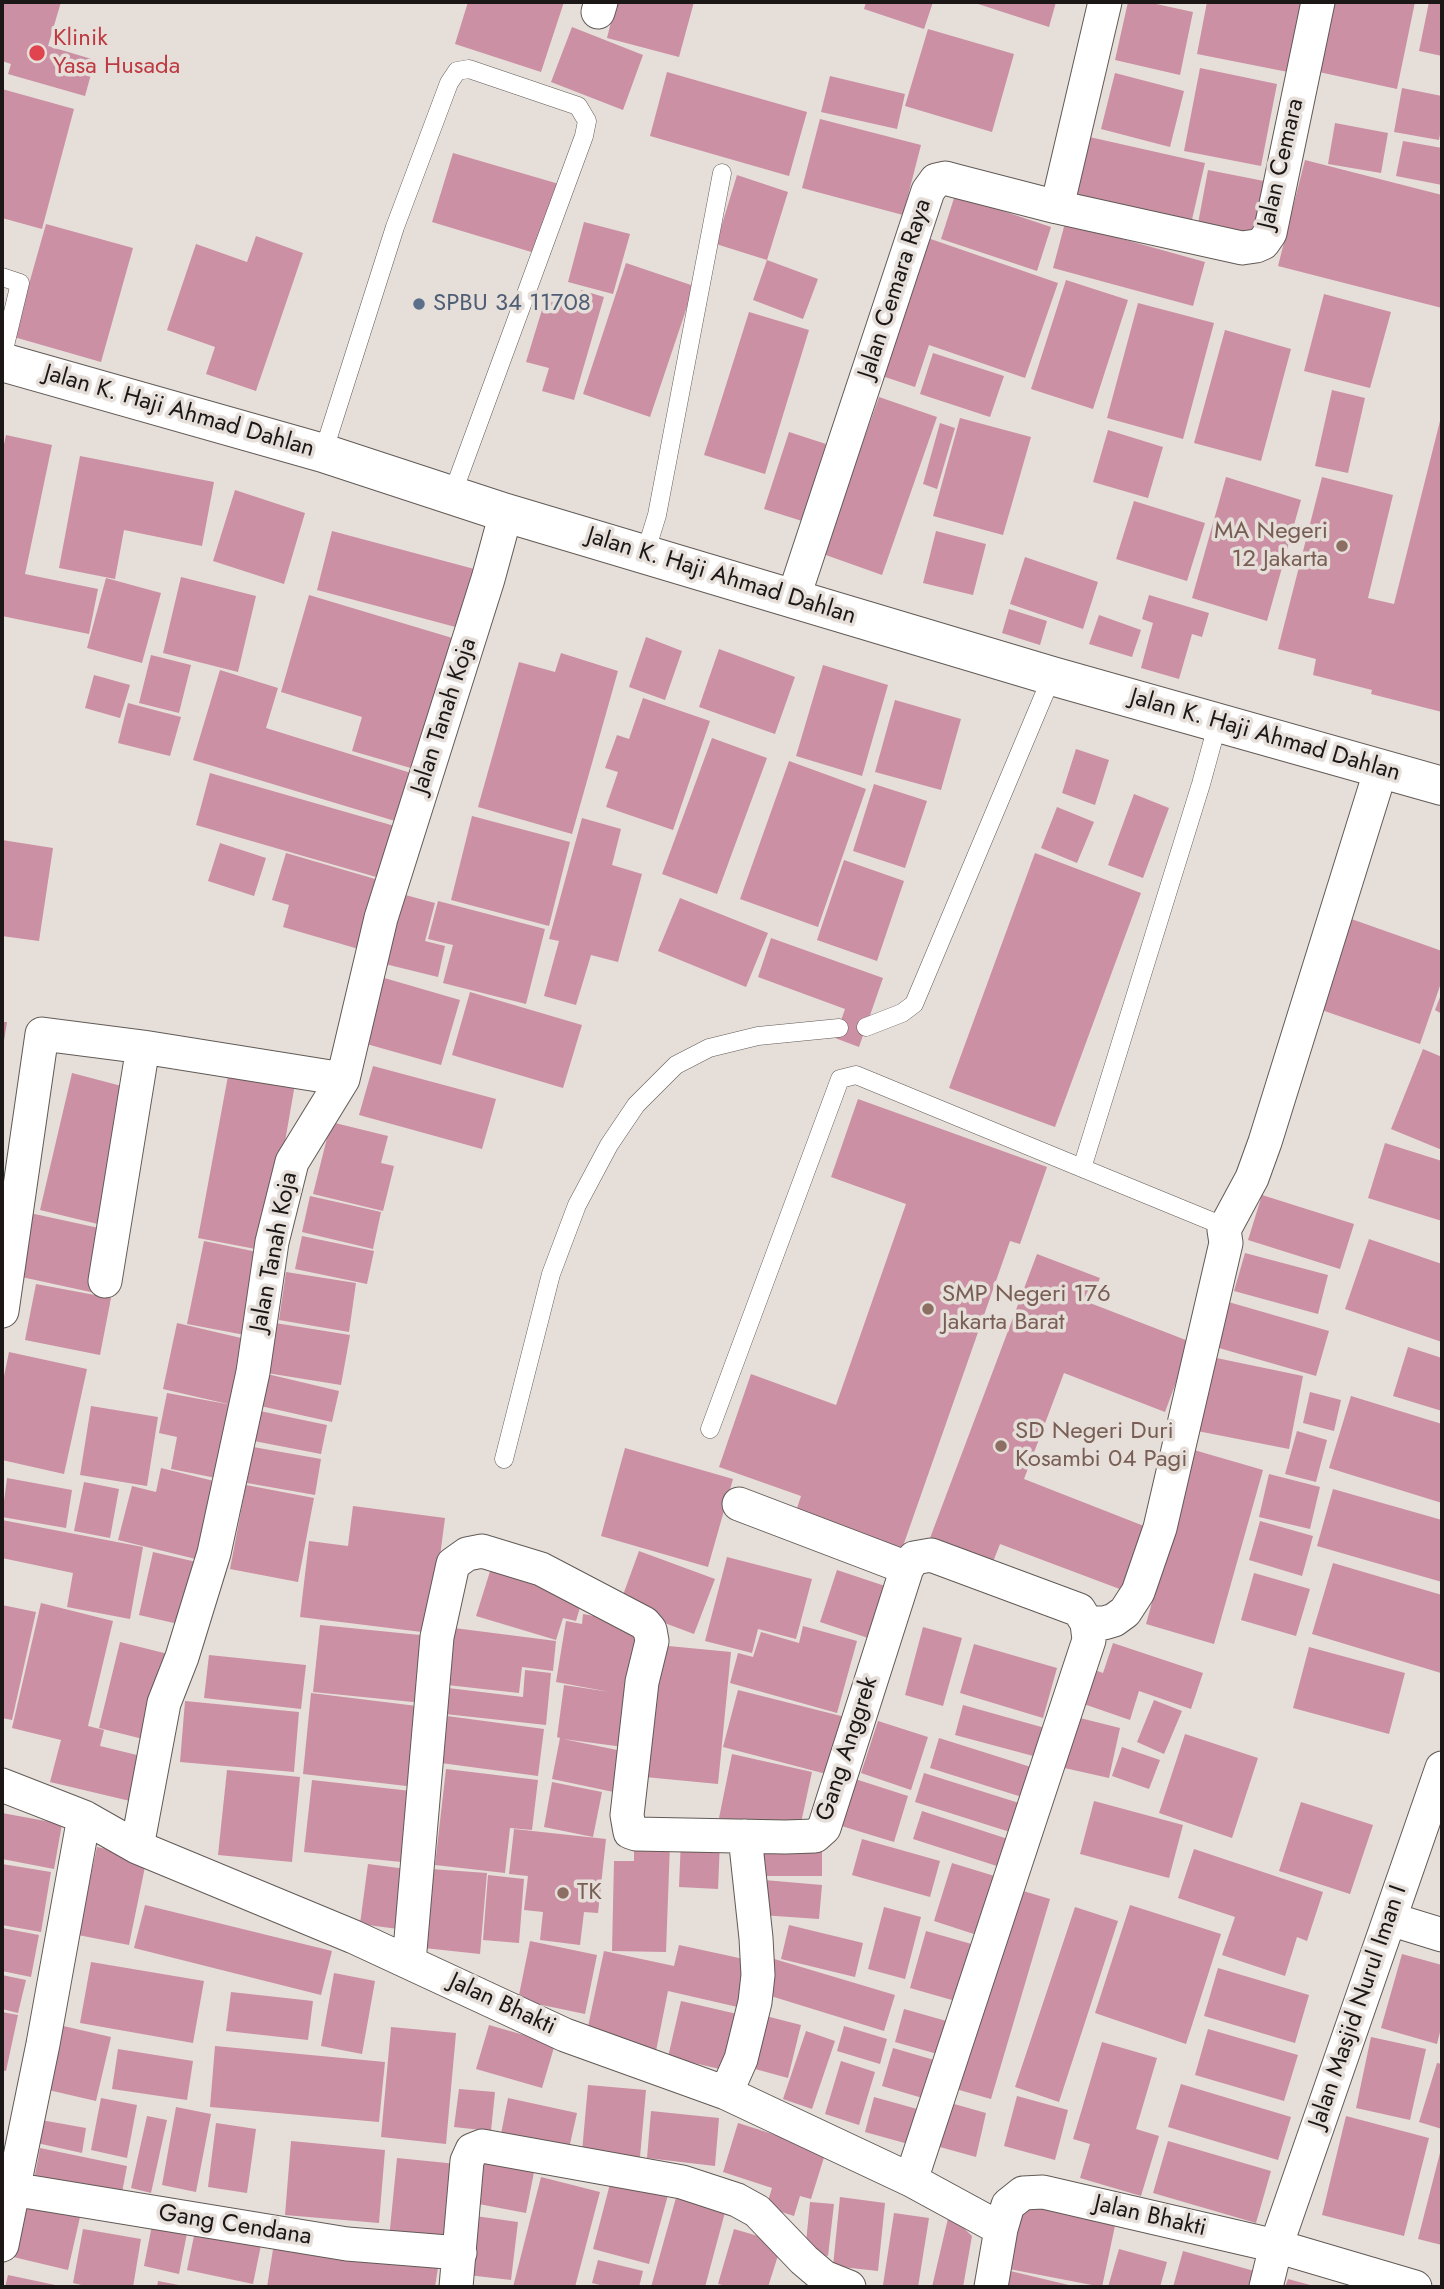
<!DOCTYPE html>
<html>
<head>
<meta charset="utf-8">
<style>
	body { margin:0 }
	#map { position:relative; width:1444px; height:2289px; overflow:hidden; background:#e6ded9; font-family:Jost,sans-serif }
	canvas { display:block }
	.frame { position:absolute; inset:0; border:4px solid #1a1716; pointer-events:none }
</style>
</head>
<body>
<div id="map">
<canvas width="1444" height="2289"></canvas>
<div class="frame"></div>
</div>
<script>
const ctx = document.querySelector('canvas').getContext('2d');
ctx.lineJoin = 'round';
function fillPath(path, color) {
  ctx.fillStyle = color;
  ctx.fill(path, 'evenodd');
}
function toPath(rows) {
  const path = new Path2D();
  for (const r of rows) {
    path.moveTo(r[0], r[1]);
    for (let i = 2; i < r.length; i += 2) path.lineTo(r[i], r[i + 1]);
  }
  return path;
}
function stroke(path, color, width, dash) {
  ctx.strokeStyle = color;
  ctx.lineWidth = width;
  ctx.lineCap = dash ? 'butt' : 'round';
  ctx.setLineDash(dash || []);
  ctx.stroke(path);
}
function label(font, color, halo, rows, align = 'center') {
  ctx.font = font + ' Jost,sans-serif';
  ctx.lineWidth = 7;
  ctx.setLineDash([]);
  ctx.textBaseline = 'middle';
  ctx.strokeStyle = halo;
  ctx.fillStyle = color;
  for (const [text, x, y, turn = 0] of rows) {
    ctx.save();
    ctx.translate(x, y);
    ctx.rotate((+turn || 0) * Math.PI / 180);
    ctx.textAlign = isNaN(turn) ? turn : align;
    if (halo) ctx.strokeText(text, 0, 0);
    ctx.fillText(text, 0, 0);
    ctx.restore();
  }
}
fillPath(toPath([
	[2,2,61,2,48,46,95,60,85,96,8,74,11,64,2,61],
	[468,2,564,2,541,72,455,44],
	[616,2,694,2,679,57,607,38],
	[866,2,933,2,924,29,864,9],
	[972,2,1056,2,1049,27],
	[1128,2,1147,2,1193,12,1180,75,1115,60],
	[1207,2,1302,2,1288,72,1197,54],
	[1334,2,1415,2,1397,89,1319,72],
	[1429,2,1442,4,1442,56,1419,51],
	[572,27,643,55,623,110,551,82],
	[928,29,1014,54,992,132,905,106],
	[1200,68,1277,84,1261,166,1184,151],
	[667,72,807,112,789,176,650,136],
	[1115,73,1184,91,1170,147,1101,129],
	[830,76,905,94,897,129,821,112],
	[1402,88,1442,96,1442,124,1439,140,1394,132],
	[2,89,74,109,42,229,2,218],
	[820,119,921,145,903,215,802,188],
	[1335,123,1388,133,1381,173,1328,164],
	[1085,136,1205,163,1191,224,1072,197],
	[1403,141,1442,148,1442,185,1396,176],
	[453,153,559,184,538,254,432,222],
	[1305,160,1442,195,1442,308,1278,266],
	[1208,170,1264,181,1253,240,1197,229],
	[737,175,788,192,767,260,716,244],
	[955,195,1051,227,1037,271,941,239],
	[584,222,630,234,613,294,568,282],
	[1065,223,1205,262,1193,306,1053,268],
	[46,224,133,248,101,362,14,337],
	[256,236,303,253,256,391,206,374,215,347,167,330,196,244,247,262],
	[922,236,1058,283,1025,378,929,345,915,387,873,373],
	[767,260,818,279,803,319,753,300],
	[626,263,694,286,650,417,583,394],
	[1066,280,1128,300,1093,409,1031,389],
	[581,290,604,297,574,400,542,391,549,368,526,362,545,300,575,309],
	[1324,294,1391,312,1370,388,1304,371],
	[1138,303,1214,323,1183,439,1107,418],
	[749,312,809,330,765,474,704,455],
	[1225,330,1291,349,1261,461,1194,443],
	[933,353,1004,376,990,417,920,394],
	[1332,390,1365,398,1348,473,1315,466],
	[879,397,937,417,882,575,823,554],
	[1441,417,1442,417,1442,712,1371,694,1372,690,1313,675,1316,659,1278,649,1322,477,1393,495,1368,598,1394,604],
	[960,418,1031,437,1003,535,933,516],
	[940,423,955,428,937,489,923,484],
	[1108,430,1163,447,1148,498,1093,482],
	[789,432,826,444,802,521,764,509],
	[6,435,52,445,25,574,98,589,89,634,2,616,2,454],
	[80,456,214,482,202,546,124,530,115,579,59,568],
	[1226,477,1301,500,1267,621,1192,598],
	[235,490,305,513,284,584,213,561],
	[1134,501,1205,523,1187,581,1116,559],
	[332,531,478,570,463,629,317,590],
	[936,531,986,544,973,595,923,583],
	[1025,557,1098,582,1083,629,1010,604],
	[181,577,256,596,238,672,163,653],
	[106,578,161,593,142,663,87,648],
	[309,595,459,640,421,771,352,751,362,717,281,692],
	[1149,595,1209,613,1202,637,1192,634,1179,679,1141,668,1153,623,1142,619],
	[1009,609,1047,621,1040,645,1002,633],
	[1099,615,1141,630,1132,657,1089,644],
	[646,637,682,651,665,700,629,687],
	[719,649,795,677,775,734,699,707],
	[561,653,618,671,572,834,478,807,519,662,555,672],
	[151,655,191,665,179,713,139,703],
	[823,665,888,685,862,776,796,756],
	[220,670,278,688,266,728,411,773,405,824,193,760],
	[94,675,130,685,120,718,85,708],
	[643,698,710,721,673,830,606,807,618,772,605,768,617,735,629,739],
	[895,700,961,719,941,790,875,772],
	[128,703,181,717,170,756,118,743],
	[712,738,767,758,717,894,662,874],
	[1076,749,1109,760,1095,805,1062,793],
	[789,761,866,789,818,927,740,899],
	[210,773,398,827,383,879,196,825],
	[874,784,927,801,905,868,853,851],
	[1134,794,1169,808,1143,878,1108,865],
	[1057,807,1094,822,1077,863,1041,848],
	[472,816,570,842,549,926,451,900],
	[582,818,621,829,612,865,642,874,618,962,591,955,576,1005,544,996,559,941,549,939],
	[2,840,53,848,39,941,2,936],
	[220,843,266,858,254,896,208,881],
	[286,853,382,881,362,950,283,927,289,905,272,900],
	[1035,853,1141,893,1055,1127,949,1088],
	[844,860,904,881,877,961,817,940],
	[398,893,435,903,425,941,445,946,438,977,381,963],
	[680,898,768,933,746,987,658,951],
	[438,901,545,929,526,1004,443,983,453,945,428,939],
	[1340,915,1442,951,1442,980,1420,1044,1310,1006],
	[771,938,883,978,859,1047,835,1038,845,1009,758,977],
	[374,975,460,1000,441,1065,356,1041],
	[470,992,582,1025,563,1088,452,1055],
	[1442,992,1442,1014,1435,1010],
	[2,1022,7,1022,3,1047,2,1047],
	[1423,1049,1442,1057,1442,1150,1391,1129],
	[373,1066,496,1099,482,1149,359,1115],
	[72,1073,133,1089,110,1227,40,1210],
	[228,1076,295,1084,266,1251,198,1238],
	[858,1099,1047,1167,1020,1244,1010,1241,902,1549,796,1511,801,1496,719,1467,751,1374,836,1405,906,1204,831,1177],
	[331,1122,388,1136,381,1163,394,1166,383,1211,313,1194],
	[1385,1143,1442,1161,1442,1221,1368,1198],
	[1262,1195,1354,1224,1340,1269,1248,1240],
	[310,1196,381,1212,373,1249,302,1232],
	[30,1213,108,1230,95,1293,17,1276],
	[302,1236,374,1251,367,1284,295,1269],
	[1369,1239,1442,1264,1442,1342,1345,1309],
	[204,1241,267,1254,250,1336,187,1324],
	[1245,1253,1328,1275,1318,1314,1234,1291],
	[1037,1254,1100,1278,1090,1303,1191,1342,1165,1412,1064,1373,1024,1479,1149,1528,1125,1591,1000,1544,993,1562,930,1538],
	[286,1272,356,1283,349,1332,279,1320],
	[36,1284,111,1298,100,1355,25,1340],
	[1225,1301,1329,1331,1316,1376,1212,1346],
	[177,1323,254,1341,226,1480,171,1469,177,1437,159,1433,167,1393,232,1405,163,1389],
	[275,1323,350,1335,341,1385,267,1373],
	[1408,1347,1442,1358,1442,1411,1393,1396],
	[9,1352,87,1369,64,1474,2,1460,2,1386],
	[1202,1355,1303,1376,1289,1449,1187,1429],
	[263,1373,339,1391,332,1422,256,1405],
	[1310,1392,1341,1400,1334,1431,1303,1423],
	[1351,1396,1442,1424,1442,1503,1329,1468],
	[91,1406,158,1417,147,1486,80,1475],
	[260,1411,327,1425,321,1454,254,1441],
	[1297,1431,1327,1440,1316,1482,1285,1474],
	[253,1447,321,1459,315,1495,247,1483],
	[625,1448,733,1479,708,1567,601,1536],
	[1194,1450,1263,1470,1214,1644,1146,1624],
	[161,1468,222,1483,204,1561,118,1540,132,1486,156,1492],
	[1269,1474,1320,1487,1310,1529,1259,1517],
	[7,1478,72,1490,66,1528,2,1517],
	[84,1482,119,1489,110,1538,74,1531],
	[246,1485,314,1498,298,1582,230,1569],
	[1333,1489,1442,1520,1442,1582,1317,1546],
	[353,1506,445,1518,430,1633,300,1617,309,1541,348,1546],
	[2,1520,143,1547,130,1619,67,1607,73,1573,2,1558],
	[1260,1521,1313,1536,1302,1576,1249,1560],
	[639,1551,715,1579,694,1634,619,1606],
	[153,1552,201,1563,187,1626,139,1615],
	[727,1557,812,1579,796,1639,758,1629,752,1653,705,1641],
	[1333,1563,1442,1595,1441,1673,1312,1634],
	[492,1565,584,1594,576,1621,563,1618,556,1640,476,1616],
	[837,1570,897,1590,880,1642,820,1622],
	[1254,1573,1310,1589,1296,1636,1241,1620],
	[41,1603,113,1621,88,1726,104,1730,100,1746,141,1756,130,1801,50,1782,61,1740,12,1728],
	[2,1605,36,1612,12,1720,2,1718],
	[583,1614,643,1625,631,1748,563,1739,632,1753,623,1794,552,1779,560,1738,557,1737,564,1685,610,1692,556,1682,566,1621,582,1624],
	[320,1625,430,1636,423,1703,313,1692],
	[803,1626,857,1641,837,1713,730,1683,738,1653,753,1657,761,1632,799,1643],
	[923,1627,962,1638,943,1706,905,1695],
	[454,1628,556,1641,553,1671,522,1667,519,1693,447,1685],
	[120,1642,172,1655,151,1741,99,1728],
	[1113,1643,1203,1673,1191,1709,1139,1691,1130,1720,1078,1702,1089,1668,1103,1673],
	[974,1644,1057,1668,1043,1718,960,1693],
	[658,1645,731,1652,718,1784,645,1777],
	[1309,1647,1405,1673,1389,1734,1293,1708],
	[209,1655,306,1665,301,1709,204,1698],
	[525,1670,551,1673,546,1725,445,1714,448,1688,523,1697],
	[738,1690,849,1718,834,1776,723,1747],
	[311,1693,425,1707,415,1787,303,1774],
	[1154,1700,1182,1711,1164,1754,1137,1742],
	[185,1701,299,1712,294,1772,180,1762],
	[963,1705,1045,1728,1037,1757,955,1735],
	[447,1716,544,1729,538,1776,441,1763],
	[1072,1716,1120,1728,1109,1778,1060,1767],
	[878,1721,928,1737,911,1790,861,1773],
	[1185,1734,1258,1758,1232,1838,1159,1813],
	[939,1738,1034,1768,1025,1798,930,1768],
	[1122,1747,1160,1760,1149,1789,1112,1776],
	[732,1754,812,1772,799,1832,719,1818],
	[446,1769,538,1780,532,1830,510,1828,505,1873,435,1865],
	[227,1770,300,1777,292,1862,218,1855],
	[924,1773,1019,1803,1010,1832,915,1802],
	[849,1777,908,1796,894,1842,835,1824],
	[312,1780,420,1792,411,1863,304,1852],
	[552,1782,602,1792,593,1837,544,1827],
	[1094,1801,1183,1825,1169,1878,1080,1854],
	[1301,1802,1373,1825,1350,1894,1279,1871],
	[922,1811,1011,1840,1003,1868,913,1839],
	[2,1813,62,1824,54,1869,2,1859],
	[514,1829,606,1839,598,1913,584,1912,580,1945,540,1940,543,1912,524,1910,528,1876,509,1874],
	[681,1839,720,1842,718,1889,679,1887],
	[757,1839,822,1840,822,1876,756,1876],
	[862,1839,940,1861,930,1897,852,1875],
	[634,1842,670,1844,666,1952,612,1951,614,1861,634,1861],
	[97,1847,147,1857,129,1945,78,1935],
	[1194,1849,1323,1892,1307,1941,1297,1937,1285,1976,1222,1955,1235,1917,1178,1898],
	[952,1863,1001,1878,983,1937,934,1921],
	[2,1864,51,1872,41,1932,2,1925],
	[368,1864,414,1870,406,1930,360,1924],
	[431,1869,487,1873,480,1954,424,1948],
	[488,1875,524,1879,519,1943,483,1940],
	[764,1880,822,1885,819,1919,761,1915],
	[1010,1887,1050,1899,991,2099,952,2088],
	[145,1905,332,1951,321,1995,134,1948],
	[1130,1905,1221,1934,1186,2044,1095,2013],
	[884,1907,921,1917,905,1979,868,1969],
	[1075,1907,1118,1921,1059,2102,1015,2087],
	[789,1925,863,1943,855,1977,781,1959],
	[2,1928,39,1935,31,1977,2,1971],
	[926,1931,982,1947,966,2004,910,1988],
	[530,1941,597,1955,585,2014,518,2000],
	[679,1945,753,1961,742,2008,668,1991,656,2051,586,2036,604,1951,674,1966],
	[1402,1954,1442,1965,1442,2024,1437,2044,1381,2028],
	[771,1958,895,1995,884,2031,761,1993],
	[91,1962,204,1981,193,2043,80,2023],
	[1218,1968,1309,1995,1295,2043,1204,2016],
	[334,1973,375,1981,362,2054,321,2046],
	[2,1975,26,1980,18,2013,2,2009],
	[231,1992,313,2001,308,2040,226,2031],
	[681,2001,737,2014,724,2070,668,2057],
	[904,2009,957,2024,948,2057,895,2042],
	[2,2012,18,2015,6,2071,2,2070],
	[758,2014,801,2025,788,2078,744,2066],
	[59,2025,111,2037,96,2101,44,2089],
	[489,2025,555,2044,542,2088,476,2069],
	[844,2026,887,2039,880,2064,837,2051],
	[391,2027,456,2033,446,2144,381,2137],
	[1208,2029,1298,2055,1284,2101,1195,2075],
	[806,2031,835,2041,812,2109,783,2099],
	[1371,2037,1426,2049,1410,2120,1356,2108],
	[1102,2042,1157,2058,1136,2129,1159,2136,1141,2196,1080,2178,1090,2144,1073,2139],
	[215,2046,385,2062,379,2122,210,2107],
	[893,2048,941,2062,929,2100,882,2086],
	[118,2049,193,2061,187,2100,112,2089],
	[841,2061,875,2072,859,2125,825,2114],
	[1437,2063,1442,2064,1442,2129,1419,2122],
	[1181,2084,1291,2117,1278,2160,1168,2127],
	[588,2085,646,2090,640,2157,582,2152],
	[459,2089,495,2092,491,2131,454,2127],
	[1017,2096,1068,2110,1055,2160,1004,2146],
	[874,2097,928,2112,919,2147,865,2132],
	[101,2098,137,2105,127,2158,91,2150],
	[508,2098,577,2113,568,2153,500,2139],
	[940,2100,986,2113,976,2157,929,2144],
	[176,2107,211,2114,196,2192,162,2185],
	[651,2111,719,2118,715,2166,647,2158],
	[147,2116,167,2120,151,2193,131,2188],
	[1346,2116,1429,2138,1404,2236,1322,2215],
	[41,2120,86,2128,82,2153,37,2143],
	[216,2123,256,2129,247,2193,208,2187],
	[738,2123,826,2151,811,2199,800,2196,794,2216,766,2207,772,2188,723,2172],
	[291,2141,385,2150,379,2223,285,2215],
	[1168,2141,1271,2171,1256,2223,1153,2193],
	[40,2148,127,2166,121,2198,34,2180],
	[1441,2149,1442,2149,1442,2245,1418,2239],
	[477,2155,535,2167,526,2213,468,2202],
	[397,2158,457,2164,448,2245,389,2239],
	[541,2177,600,2192,575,2287,513,2287],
	[611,2180,668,2195,649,2264,593,2249],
	[679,2187,728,2201,705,2287,651,2287],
	[840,2197,885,2203,878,2271,833,2266],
	[1018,2200,1116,2221,1102,2287,1004,2268],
	[810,2202,834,2204,828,2256,805,2253],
	[21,2203,80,2217,68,2270,9,2256],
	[894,2213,929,2218,918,2287,883,2285],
	[949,2214,972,2236,963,2287,932,2287],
	[475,2216,518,2222,511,2280,468,2275],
	[153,2220,188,2228,179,2274,144,2266],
	[196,2226,262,2240,253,2284,187,2270],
	[83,2229,141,2239,133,2287,90,2287,73,2283],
	[734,2229,782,2243,768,2287,731,2287,718,2284],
	[275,2237,438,2268,435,2287,267,2287],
	[1119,2249,1167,2262,1160,2287,1108,2287],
	[1183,2251,1265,2274,1261,2287,1173,2287],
	[598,2260,643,2271,639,2287,608,2287,592,2283],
	[1002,2269,1073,2286,1073,2287,998,2287],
	[8,2275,60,2286,60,2287,5,2287],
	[1288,2279,1314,2286,1314,2287,1285,2287],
	[158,2281,184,2286,184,2287,157,2287]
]), '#cb90a4');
const lane = toPath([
	[2,277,20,283,2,358],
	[323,453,395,227,449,83,457,71,469,69,578,106,587,121,584,136,452,495],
	[645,554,657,515,722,173],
	[866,1027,902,1013,914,1004,1052,676],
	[1082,1168,1216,1223,1224,1230],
	[710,1429,840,1079,856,1075,1082,1168,1201,784,1218,722],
	[504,1459,551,1274,577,1205,609,1145,636,1105,676,1065,709,1048,758,1036,839,1028]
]);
const street = toPath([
	[598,12,601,2],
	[1057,207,1105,2],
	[793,599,928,191,936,180,945,178,956,181,1057,207,1242,248,1256,246,1263,243,1270,233,1318,2],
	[105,1281,143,1047,343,1079],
	[2,1311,42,1034,143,1047],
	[739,1504,907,1568],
	[1087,1623,1104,1623,1114,1620,1125,1612,1138,1592,1160,1528,1226,1243,1224,1230,1252,1178,1265,1142,1381,769],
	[2,1785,84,1817,137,1847,354,1937,565,2035,726,2093,911,2180,1001,2229],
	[137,1847,164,1703,182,1657,214,1553,253,1372,272,1242,292,1162,343,1079,381,918,488,579,506,513],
	[1390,1919,1442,1935],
	[409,1962,437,1637,453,1564,467,1554,482,1551,541,1569,644,1623,650,1630,652,1641,642,1682,627,1815,630,1832,636,1834,785,1837,815,1836,824,1828,907,1568,914,1558,931,1555,1079,1610,1087,1623,1089,1640,911,2180],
	[726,2093,741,2059,755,2002,758,1975,756,1938,745,1836],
	[12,2189,347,2244,460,2253],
	[2,2245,43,2044,84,1817],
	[456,2287,467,2161,472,2150,482,2146,682,2182,737,2200,757,2211,804,2260,824,2277,849,2287],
	[991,2287,1001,2229,1008,2205,1023,2193,1043,2192,1276,2246,1415,2287],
	[1266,2287,1276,2246,1442,1768]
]);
const secondary = toPath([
	[2,362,323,453,506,513,1052,676,1442,786]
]);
stroke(lane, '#615a56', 19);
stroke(street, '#615a56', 35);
stroke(secondary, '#615a56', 40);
stroke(lane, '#fff', 18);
stroke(street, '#fff', 33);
stroke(secondary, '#fff', 38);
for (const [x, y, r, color] of [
	[37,53,9,"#e0444e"],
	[419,304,7,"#5c6f8a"],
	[1342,546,7,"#8d6e63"],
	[928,1309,7,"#8d6e63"],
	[1001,1446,7,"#8d6e63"],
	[563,1893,7,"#8d6e63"]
]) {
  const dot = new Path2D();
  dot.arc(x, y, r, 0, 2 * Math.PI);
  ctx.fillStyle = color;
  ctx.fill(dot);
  stroke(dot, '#e6ded9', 2.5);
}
label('24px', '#be3a42', '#e6ded9', [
	["Klinik",53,39],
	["Yasa Husada",53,67]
], 'left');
label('24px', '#1a1716', '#e6ded9', [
	["Jalan Cemara",1282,164,-77],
	["Jalan Cemara Raya",896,289,-72],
	["Jalan K. Haji Ahmad Dahlan",179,412,16],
	["Jalan K. Haji Ahmad Dahlan",721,577,17],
	["Jalan Tanah Koja",445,716,-72],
	["Jalan K. Haji Ahmad Dahlan",1265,736,16],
	["Jalan Tanah Koja",275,1252,-79],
	["Gang Anggrek",848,1749,-72],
	["Jalan Bhakti",502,2005,25],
	["Jalan Masjid Nurul Iman I",1359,2007,-71],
	["Jalan Bhakti",1150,2217,13],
	["Gang Cendana",235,2226,9]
]);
label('24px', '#4e5e75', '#e6ded9', [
	["SPBU 34 11708",433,304]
], 'left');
label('24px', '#785e54', '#e6ded9', [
	["MA Negeri",1328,532,"right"],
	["12 Jakarta",1328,560,"right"],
	["SMP Negeri 176",942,1295],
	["Jakarta Barat",942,1323],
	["SD Negeri Duri",1015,1432],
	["Kosambi 04 Pagi",1015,1460],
	["TK",577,1893]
], 'left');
</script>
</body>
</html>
